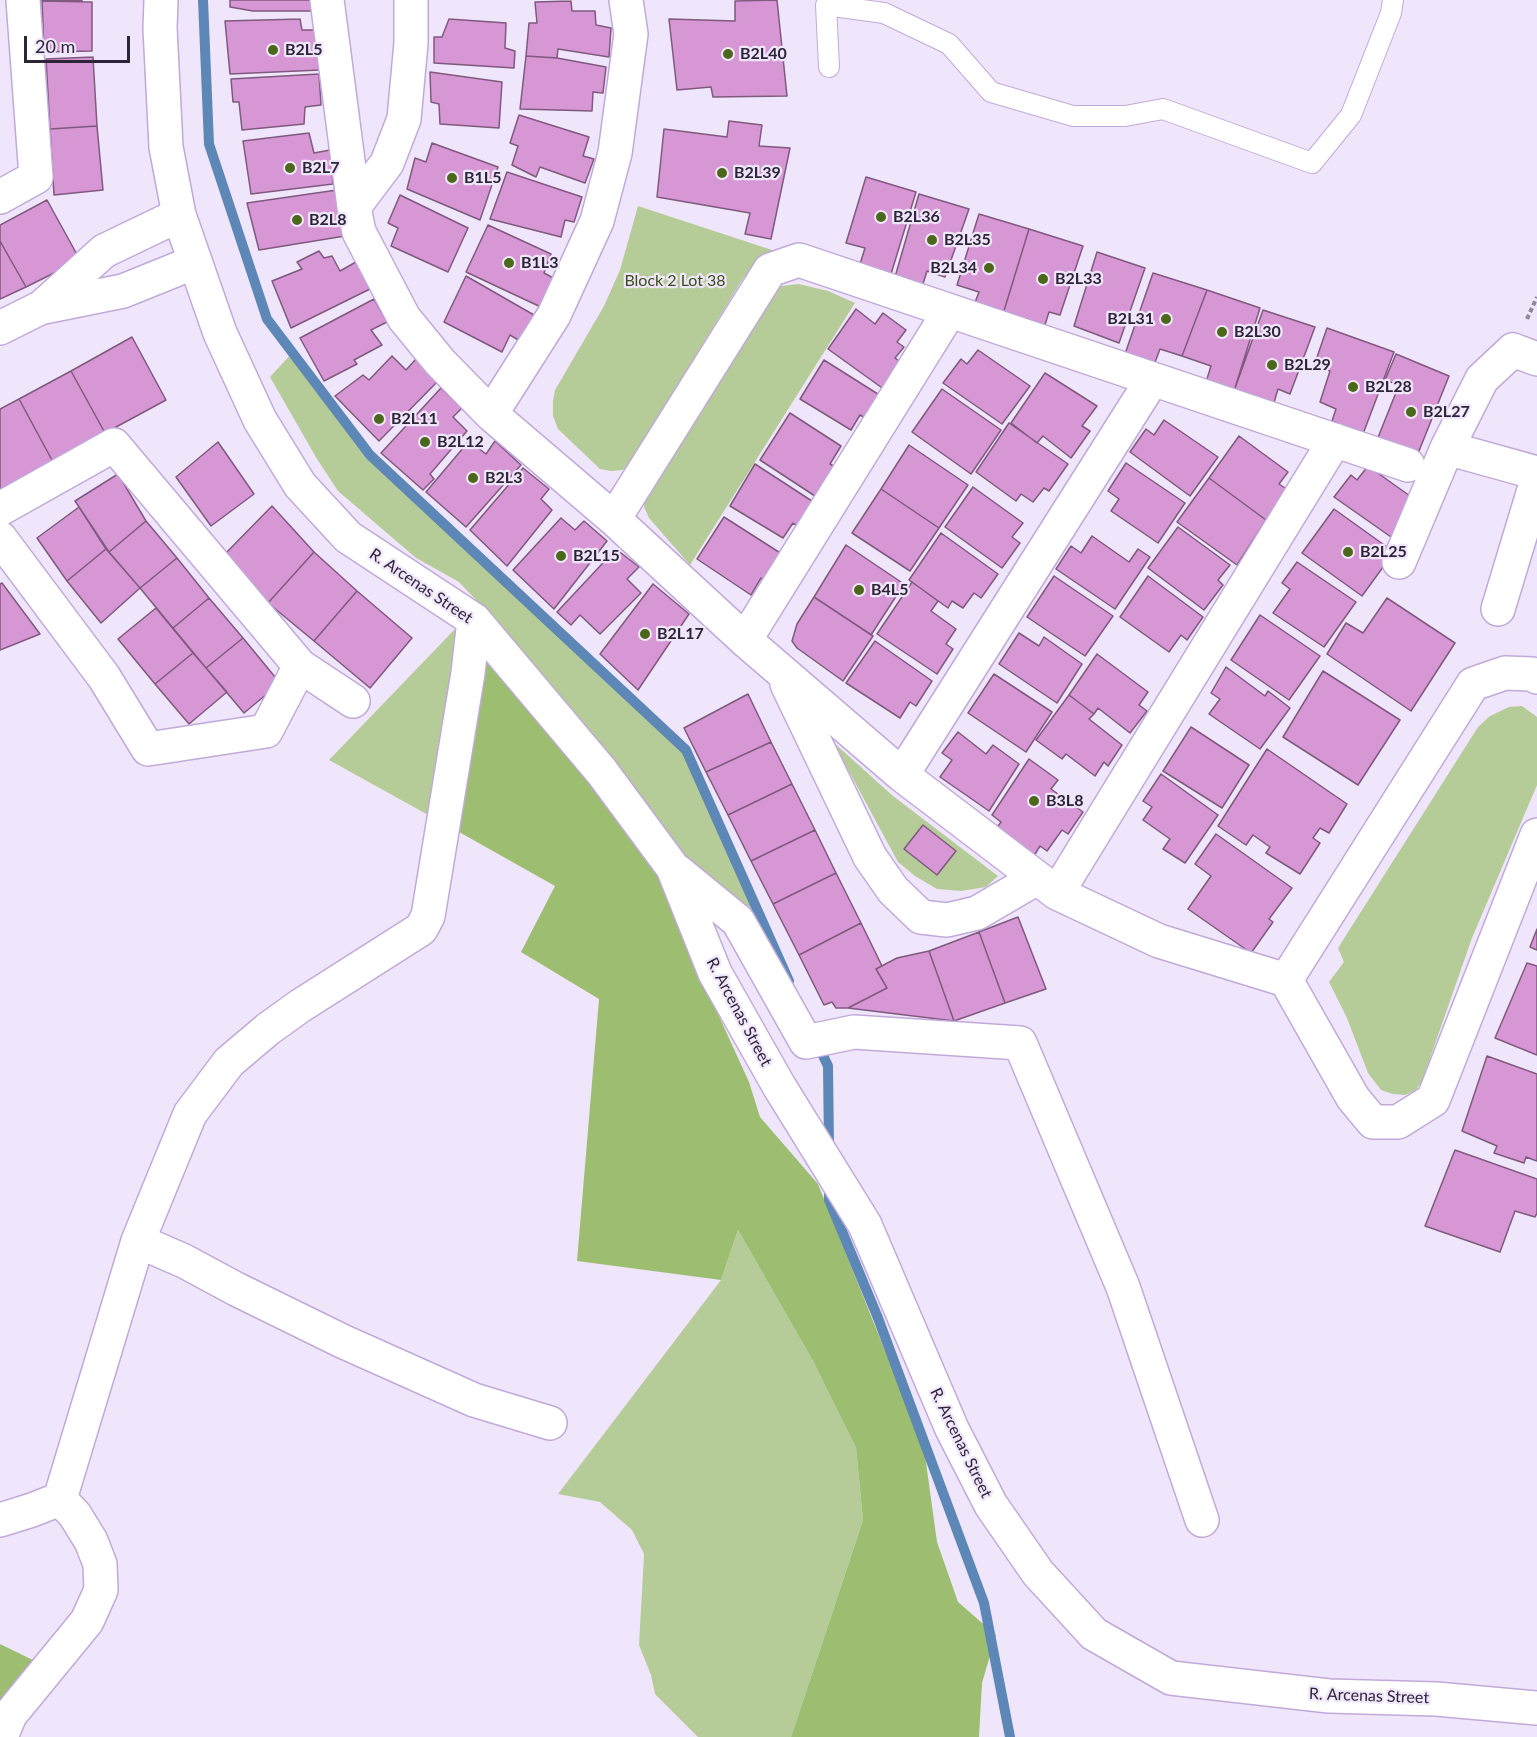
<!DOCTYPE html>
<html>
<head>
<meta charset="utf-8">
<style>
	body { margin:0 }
	#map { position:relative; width:1537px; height:1737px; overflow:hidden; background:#f0e6fb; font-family:Lato,sans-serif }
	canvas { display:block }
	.scale { position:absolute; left:24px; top:36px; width:106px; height:27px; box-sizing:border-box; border:3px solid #2e2437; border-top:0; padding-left:8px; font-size:18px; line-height:21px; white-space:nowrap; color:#2e2437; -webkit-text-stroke:4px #f0e6fb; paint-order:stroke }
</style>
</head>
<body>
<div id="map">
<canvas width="1537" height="1737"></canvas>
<div class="scale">20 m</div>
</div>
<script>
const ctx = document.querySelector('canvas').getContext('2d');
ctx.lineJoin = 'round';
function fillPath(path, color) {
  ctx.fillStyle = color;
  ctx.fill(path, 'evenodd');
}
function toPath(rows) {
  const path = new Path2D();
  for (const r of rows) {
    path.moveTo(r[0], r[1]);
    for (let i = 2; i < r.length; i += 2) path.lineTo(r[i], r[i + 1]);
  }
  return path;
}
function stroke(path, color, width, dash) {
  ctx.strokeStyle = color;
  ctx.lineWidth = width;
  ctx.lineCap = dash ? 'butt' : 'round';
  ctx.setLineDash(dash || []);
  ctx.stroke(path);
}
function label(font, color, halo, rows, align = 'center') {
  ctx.font = font + ' Lato,sans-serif';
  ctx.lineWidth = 4.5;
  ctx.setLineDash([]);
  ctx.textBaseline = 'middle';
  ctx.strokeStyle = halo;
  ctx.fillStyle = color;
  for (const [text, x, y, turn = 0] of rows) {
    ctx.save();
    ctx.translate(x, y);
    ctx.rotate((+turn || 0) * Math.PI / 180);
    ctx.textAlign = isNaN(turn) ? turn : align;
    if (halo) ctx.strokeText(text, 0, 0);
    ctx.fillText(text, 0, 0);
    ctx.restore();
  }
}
fillPath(toPath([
	[638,206,775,251,758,261,742,280,631,461,623,470,611,471,600,469,558,429,553,416,553,401,555,390,604,306,620,270],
	[799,284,828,291,855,303,690,565,649,518,644,507,645,495,770,295,781,286],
	[292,353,370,455,686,750,758,912,688,869,494,619,459,582,416,558,338,491,317,459,270,377],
	[456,628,464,633,430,816,329,760],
	[1522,706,1537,717,1537,785,1472,938,1422,1081,1416,1090,1405,1095,1393,1094,1381,1090,1368,1073,1347,1018,1329,982,1344,962,1338,948,1478,727,1490,716,1509,707],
	[833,742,893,796,998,876,986,887,961,891,937,889,915,876,898,862],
	[738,1230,813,1361,856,1448,863,1520,791,1737,698,1737,655,1694,651,1675,639,1645,644,1554,632,1530,600,1502,558,1494,721,1280]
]), '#b5cc98');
fillPath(toPath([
	[487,663,576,765,662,875,693,944,712,1001,749,1082,760,1117,818,1184,924,1448,937,1542,958,1602,996,1635,982,1683,979,1737,791,1737,863,1520,856,1448,813,1361,738,1230,721,1280,577,1261,599,999,521,952,555,886,452,828],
	[0,1644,41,1664,0,1708]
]), '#9dbe70');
stroke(toPath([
	[203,0,209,144,267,319,370,455,686,750,789,981],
	[818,1045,828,1066,829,1147],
	[829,1186,829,1200,878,1318,984,1603,1010,1737]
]), '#5c87b6', 10);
const building = toPath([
	[42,0,82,0,82,1,42,1,42,0],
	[230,0,317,0,317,11,253,11,230,7,230,0],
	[777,0,787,96,713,97,711,87,677,90,669,19,735,21,735,1,777,0],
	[42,1,92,2,92,51,44,52,42,1],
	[571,1,572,11,595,11,596,25,611,28,609,57,558,49,557,58,526,56,529,23,537,23,535,2,571,1],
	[300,19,302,30,315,30,320,70,230,74,225,21,300,19],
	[449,19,506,23,505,48,515,51,514,68,434,63,434,37,442,37,449,19],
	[526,56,557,58,606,67,603,93,593,92,592,111,520,109,526,56],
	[93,57,97,126,50,129,46,59,93,57],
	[430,72,502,82,499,128,440,124,439,104,431,102,430,72],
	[319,74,321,105,305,107,304,124,242,130,239,102,233,102,231,79,319,74],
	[519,115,589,137,583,156,594,159,585,183,540,167,536,177,512,165,518,146,510,143,519,115],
	[729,121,762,125,759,146,790,148,771,239,745,234,750,213,657,197,664,129,727,137,729,121],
	[97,126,103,190,54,195,50,129,97,126],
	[309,133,314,153,330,150,333,184,251,194,243,141,309,133],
	[432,143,498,167,480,220,407,189,415,158,426,162,432,143],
	[507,172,582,197,574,222,565,220,561,237,490,219,507,172],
	[866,177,916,192,891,274,860,264,865,248,846,243,866,177],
	[337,190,345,236,259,250,247,203,337,190],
	[919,194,969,209,945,277,927,271,922,287,895,277,919,194],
	[400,195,468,228,448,272,391,246,398,228,388,223,400,195],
	[47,200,80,260,26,287,0,241,0,225,47,200],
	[979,214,1029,229,1003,314,974,305,979,292,957,285,979,214],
	[488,225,551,254,544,273,557,280,543,308,466,272,488,225],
	[1029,229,1083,246,1060,315,1049,312,1044,328,1003,314,1029,229],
	[0,241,26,287,0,299,0,241],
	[319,251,324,258,332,256,340,271,356,262,370,289,291,328,272,281,302,269,297,262,319,251],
	[1097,252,1145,268,1119,343,1074,326,1097,252],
	[1153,273,1207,290,1182,356,1160,349,1154,365,1125,354,1153,273],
	[466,276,534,315,520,341,510,335,502,352,444,322,466,276],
	[1207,290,1260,308,1234,391,1206,382,1211,366,1182,356,1207,290],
	[374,299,387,322,371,330,382,345,354,360,357,364,324,381,300,338,374,299],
	[856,309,875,324,883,313,906,330,897,342,904,347,895,358,903,364,885,390,828,349,856,309],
	[1263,310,1315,327,1290,394,1278,389,1273,406,1234,391,1263,310],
	[1327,328,1394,352,1363,434,1332,421,1336,409,1320,402,1330,371,1314,366,1327,328],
	[132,337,166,400,105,433,71,371,132,337],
	[978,350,1030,386,1002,424,943,383,961,359,967,364,978,350],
	[1396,354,1449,376,1417,456,1377,440,1399,385,1385,380,1396,354],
	[392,356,406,370,416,359,438,381,379,441,335,396,363,375,369,380,392,356],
	[824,360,881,396,867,419,860,415,851,430,800,399,824,360],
	[71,371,105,433,53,462,19,399,71,371],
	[1045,373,1097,406,1082,426,1090,431,1071,458,1043,436,1037,443,1011,423,1045,373],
	[441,388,462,408,453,417,467,431,430,474,434,479,423,490,381,453,441,388],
	[942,389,1001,430,971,474,912,432,942,389],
	[19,399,53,462,0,491,0,409,19,399],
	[790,413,841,446,830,464,837,468,818,498,760,460,790,413],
	[1164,420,1218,457,1190,496,1130,452,1146,429,1154,435,1164,420],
	[1009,423,1068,464,1049,491,1044,488,1033,502,1021,494,1016,501,976,472,1009,423],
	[1239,436,1288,472,1279,484,1288,490,1266,520,1209,478,1239,436],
	[469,441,486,454,495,441,521,465,466,527,426,492,469,441],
	[218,442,254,494,211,526,176,477,218,442],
	[909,445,968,485,939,528,881,489,909,445],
	[1126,463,1185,503,1158,543,1111,511,1119,499,1108,491,1126,463],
	[755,464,815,503,800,528,793,523,783,538,730,506,755,464],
	[1368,466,1417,501,1391,537,1334,497,1351,475,1357,480,1368,466],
	[523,468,549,489,541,499,552,510,507,566,470,530,523,468],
	[118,474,146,521,109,552,75,501,118,474],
	[1209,478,1266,520,1237,565,1177,522,1209,478],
	[973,487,1023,523,1012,537,1020,543,1002,568,945,527,973,487],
	[881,489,939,528,910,571,852,533,881,489],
	[272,506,314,552,268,603,224,555,272,506],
	[79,507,106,549,67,581,37,538,79,507],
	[1334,509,1394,552,1362,596,1302,553,1334,509],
	[724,517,785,556,768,583,761,578,751,595,697,559,724,517],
	[561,518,575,530,584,521,607,541,554,609,513,570,561,518],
	[146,521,177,558,140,588,109,552,146,521],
	[1178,527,1230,565,1218,580,1223,585,1204,610,1148,568,1178,527],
	[941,533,998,574,981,598,974,593,963,608,952,601,948,608,909,580,941,533],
	[1092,536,1129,562,1138,549,1150,557,1115,609,1056,569,1071,546,1081,553,1092,536],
	[846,545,904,584,871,635,814,597,846,545],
	[106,549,140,588,101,623,67,581,106,549],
	[616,549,639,567,627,579,641,593,600,634,580,615,571,625,557,612,616,549],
	[314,552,357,591,314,641,268,603,314,552],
	[177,558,209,598,173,628,140,588,177,558],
	[1297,562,1356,602,1324,647,1273,613,1290,589,1282,583,1297,562],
	[1054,576,1113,616,1085,656,1027,617,1054,576],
	[1148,576,1203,617,1187,640,1181,635,1169,652,1120,617,1148,576],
	[912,582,938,601,931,611,956,629,946,644,953,649,937,674,877,634,912,582],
	[2,583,40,634,0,650,0,584,2,583],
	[653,584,689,614,638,690,600,654,653,584],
	[357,591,412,638,370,688,314,641,357,591],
	[814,597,873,636,843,681,797,648,792,641,797,624,814,597],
	[209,598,243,638,206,668,173,628,209,598],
	[1387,598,1455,643,1411,711,1327,654,1346,623,1363,633,1387,598],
	[156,608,193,653,155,684,118,639,156,608],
	[1260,615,1320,656,1289,700,1231,660,1260,615],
	[1019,633,1039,646,1044,637,1082,664,1057,703,999,664,1019,633],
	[243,638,280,683,244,713,206,668,243,638],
	[875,641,932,681,916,706,910,702,900,718,846,683,875,641],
	[193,653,227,692,189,724,155,684,193,653],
	[1097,654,1148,692,1139,705,1147,711,1130,733,1098,708,1094,714,1069,695,1097,654],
	[1226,667,1265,696,1268,691,1290,708,1260,749,1209,714,1220,699,1211,693,1226,667],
	[1323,671,1400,720,1358,785,1283,737,1323,671],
	[994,674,1052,712,1026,752,968,713,994,674],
	[748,694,771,742,706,772,684,728,748,694],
	[1069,695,1094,714,1089,719,1122,745,1108,766,1104,762,1095,776,1066,754,1062,759,1036,740,1069,695],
	[1191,727,1249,765,1222,808,1163,771,1191,727],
	[958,732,986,754,993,745,1019,764,989,811,940,777,952,760,942,753,958,732],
	[771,742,792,784,728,815,706,772,771,742],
	[1267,749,1347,804,1329,833,1320,828,1313,838,1320,843,1300,874,1266,853,1270,847,1253,835,1246,845,1218,826,1267,749],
	[1029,759,1058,780,1051,789,1083,812,1068,834,1062,830,1047,851,1040,846,1032,859,995,830,1001,822,992,815,1029,759],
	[1161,774,1218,815,1185,863,1163,849,1170,839,1143,820,1152,807,1143,801,1161,774],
	[792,784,815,830,751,861,728,815,792,784],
	[923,825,956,851,937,875,904,849,923,825],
	[815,830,836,873,773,904,751,861,815,830],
	[1216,834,1292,888,1269,919,1273,922,1251,953,1188,909,1211,876,1195,864,1216,834],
	[836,873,861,923,799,955,773,904,836,873],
	[1018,917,1046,989,1005,1003,979,932,1018,917],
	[861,923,882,966,876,969,887,988,848,1008,836,1008,832,1002,824,1005,799,955,861,923],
	[1537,929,1537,950,1530,947,1537,929],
	[979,932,1005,1003,954,1021,929,951,979,932],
	[929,951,954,1021,848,1008,887,988,876,969,897,958,929,951],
	[1527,963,1537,966,1537,1055,1495,1038,1527,963],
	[1487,1056,1537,1074,1537,1161,1526,1157,1524,1163,1494,1153,1497,1146,1462,1131,1487,1056],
	[1455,1150,1537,1179,1537,1213,1535,1217,1515,1211,1500,1252,1425,1226,1455,1150]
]);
fillPath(building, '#d697d4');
stroke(building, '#7f597e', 1.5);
const service = toPath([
	[829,67,826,5,884,13,949,44,991,92,1073,116,1125,116,1163,109,1312,163,1351,115,1391,13,1393,0]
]);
const minor = toPath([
	[161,0,160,28,166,147,179,215,220,333,260,420,300,485,348,537,474,620,602,772,673,868,715,973,779,1086,865,1225,952,1429,991,1505,1038,1573,1094,1634,1171,1678,1329,1696,1436,1699,1537,1708],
	[327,0,354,207,359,232,404,318,440,362,491,414,614,519,745,640,902,775,1057,893,1159,941,1286,980,1353,1098,1373,1122,1398,1122,1433,1100,1537,835],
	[0,197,36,177,23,0],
	[354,207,387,163,404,119,411,43,411,0],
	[44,307,123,291,195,262],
	[0,328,42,307,104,251,179,215],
	[491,414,554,315,597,221,615,153,631,34,626,0],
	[1447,448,1537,473],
	[0,509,114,445,300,666,353,701],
	[614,519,770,270,799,260,1408,465],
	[0,538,104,677,148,749,266,731,300,666],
	[1399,562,1447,448,1482,379,1513,350,1537,359],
	[1498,609,1537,480],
	[745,640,949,312],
	[787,684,870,857,893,890,921,917,947,920,977,913,1037,878],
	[902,775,1152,380],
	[677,871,738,921,806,1042,854,1032,1020,1043,1123,1287,1202,1520],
	[1057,893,1335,440],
	[1286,980,1473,684,1505,673,1532,674,1537,677],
	[138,1241,184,1261,236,1289,342,1341,474,1400,550,1423],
	[0,1520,32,1510,60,1499,138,1241,190,1114,229,1062,268,1029,300,1006,421,929,428,916,468,673,474,620],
	[1,1737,10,1715,87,1621,101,1590,100,1564,91,1541,75,1515,60,1499]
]);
stroke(service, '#c1a9da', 22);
stroke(minor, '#c1a9da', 36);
stroke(toPath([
	[1527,319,1537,297]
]), '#91879b', 4, [4.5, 3]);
stroke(service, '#fff', 20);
stroke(minor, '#fff', 33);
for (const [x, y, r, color] of [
	[273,50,6,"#4b6719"],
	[728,54,6,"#4b6719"],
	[290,168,6,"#4b6719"],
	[722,173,6,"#4b6719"],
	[452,178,6,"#4b6719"],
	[881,217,6,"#4b6719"],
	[297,220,6,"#4b6719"],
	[932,240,6,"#4b6719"],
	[509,263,6,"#4b6719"],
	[989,268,6,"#4b6719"],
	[1043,279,6,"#4b6719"],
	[1166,319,6,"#4b6719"],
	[1222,332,6,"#4b6719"],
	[1272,365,6,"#4b6719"],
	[1353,387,6,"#4b6719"],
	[1411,412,6,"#4b6719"],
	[379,419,6,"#4b6719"],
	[425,442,6,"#4b6719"],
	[473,478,6,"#4b6719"],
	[1348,552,6,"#4b6719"],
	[561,556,6,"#4b6719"],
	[859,590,6,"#4b6719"],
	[645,634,6,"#4b6719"],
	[1034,801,6,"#4b6719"]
]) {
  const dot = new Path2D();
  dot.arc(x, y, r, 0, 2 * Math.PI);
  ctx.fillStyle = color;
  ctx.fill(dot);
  stroke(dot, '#f0e6fb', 2);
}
label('bold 16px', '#2e2437', '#f0e6fb', [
	["B2L5",285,50],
	["B2L40",740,54],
	["B2L7",302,168],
	["B2L39",734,173],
	["B1L5",464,178],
	["B2L36",893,217],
	["B2L8",309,220],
	["B2L35",944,240],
	["B1L3",521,263],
	["B2L34",977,268,"right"],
	["B2L33",1055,279],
	["B2L31",1154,319,"right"],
	["B2L30",1234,332],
	["B2L29",1284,365],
	["B2L28",1365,387],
	["B2L27",1423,412],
	["B2L11",391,419],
	["B2L12",437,442],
	["B2L3",485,478],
	["B2L25",1360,552],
	["B2L15",573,556],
	["B4L5",871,590],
	["B2L17",657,634],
	["B3L8",1046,801]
], 'left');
label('16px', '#3a4f17', '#f0e6fb', [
	["Block 2 Lot 38",675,281]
]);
label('16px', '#2e2437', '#f0e6fb', [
	["R. Arcenas Street",421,586,34],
	["R. Arcenas Street",739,1012,62],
	["R. Arcenas Street",961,1443,64],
	["R. Arcenas Street",1369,1696,2]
]);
</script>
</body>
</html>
